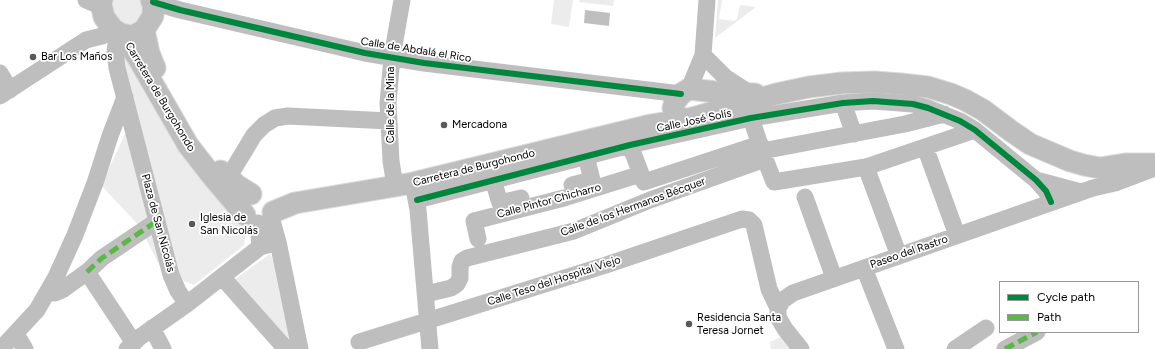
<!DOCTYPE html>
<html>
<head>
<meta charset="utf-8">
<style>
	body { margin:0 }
	#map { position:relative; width:1155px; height:349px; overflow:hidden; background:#fff; font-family:Figtree,sans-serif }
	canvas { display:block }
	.legend { position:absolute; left:999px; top:281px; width:140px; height:52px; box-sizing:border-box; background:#fff; border:1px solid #999; margin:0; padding:5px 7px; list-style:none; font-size:12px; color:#000 }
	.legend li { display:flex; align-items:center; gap:8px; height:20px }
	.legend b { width:20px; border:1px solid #999 }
</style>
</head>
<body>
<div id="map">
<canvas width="1155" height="349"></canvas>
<ul class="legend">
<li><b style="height:5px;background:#00873e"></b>Cycle path</li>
<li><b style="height:5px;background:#58b947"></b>Path</li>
</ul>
</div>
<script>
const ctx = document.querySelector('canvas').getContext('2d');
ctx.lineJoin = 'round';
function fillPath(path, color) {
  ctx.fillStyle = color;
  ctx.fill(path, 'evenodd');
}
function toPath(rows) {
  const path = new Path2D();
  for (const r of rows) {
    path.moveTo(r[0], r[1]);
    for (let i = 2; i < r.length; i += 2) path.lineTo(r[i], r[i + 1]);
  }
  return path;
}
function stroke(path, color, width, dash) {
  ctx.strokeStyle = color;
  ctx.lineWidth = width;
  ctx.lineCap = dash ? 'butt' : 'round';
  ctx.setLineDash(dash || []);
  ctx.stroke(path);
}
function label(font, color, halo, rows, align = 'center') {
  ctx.font = font + ' Figtree,sans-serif';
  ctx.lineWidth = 3.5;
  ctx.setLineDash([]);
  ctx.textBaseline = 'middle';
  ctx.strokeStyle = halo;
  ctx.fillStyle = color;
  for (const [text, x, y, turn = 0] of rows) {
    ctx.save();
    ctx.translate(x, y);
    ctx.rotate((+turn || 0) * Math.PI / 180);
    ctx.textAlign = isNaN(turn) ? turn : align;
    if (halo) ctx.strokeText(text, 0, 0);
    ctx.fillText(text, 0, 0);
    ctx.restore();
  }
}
fillPath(toPath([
	[109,0,143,0,147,9,136,28,117,23],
	[554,0,573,0,569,27,551,24],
	[580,0,614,0,613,6,579,2],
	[718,0,722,0,719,19,734,21,737,19,740,5,756,7,715,38],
	[131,57,181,144,246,230,244,245,194,285,179,279,120,60],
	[128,128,168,282,140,227,101,185],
	[270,254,279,271,294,349,234,280],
	[781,337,791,349,771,349,770,342]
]), '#ececec');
fillPath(toPath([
	[585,10,610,13,609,26,584,23]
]), '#bfbfbf');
const major = toPath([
	[102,0,101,4,104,17,113,29,121,34,133,36,144,30,153,16,153,2,151,0],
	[144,30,149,53,155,68],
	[121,34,138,58,188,145,212,176,245,215],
	[682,119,675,114,673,108,675,102,681,94,689,89,725,93,755,94],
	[221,171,238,186,251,194],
	[273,212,295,203,413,183,651,125,692,118,776,94,809,87,842,83,875,82,901,84,928,87,951,94,965,100,983,110,1011,131,1030,144,1070,161,1084,165,1100,168,1125,164,1155,164]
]);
stroke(major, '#dbdbdb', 23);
stroke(toPath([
	[86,0,93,3,101,4],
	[153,2,180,10,365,53,424,63,681,94],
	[118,32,115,51,117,68,171,275,178,291,187,304],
	[703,55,725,77,751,94],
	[0,73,10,90],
	[689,89,703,55,707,0],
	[0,96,86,40,102,36,113,29],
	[843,103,854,134],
	[751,118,762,151,905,124,944,114],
	[630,145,644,182,760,144],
	[925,147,957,235],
	[866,167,899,256],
	[228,178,254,135,264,125,275,118,288,116,389,121],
	[493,180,500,203,521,198],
	[1036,180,1081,192],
	[572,185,592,180,586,156],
	[395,186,391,161,388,103,392,57,402,0],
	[414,189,418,210,430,349],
	[805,197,834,278],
	[417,200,630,145,751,118,843,103,873,101,913,104,928,108,960,121,975,130,1036,180,1046,191,1051,202],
	[271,217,278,242,300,349],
	[258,223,260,247],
	[478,239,474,221,564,198,641,174],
	[864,268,896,349],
	[87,272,134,343],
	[222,277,286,349],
	[48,292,55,293,62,290,87,272,102,258,157,221],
	[426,294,451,288,457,284,460,278,460,267,462,261,467,258,574,231,650,200,765,159,774,182,866,167,975,130],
	[152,328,163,349],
	[16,334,25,349],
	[359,342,606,265,742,219,749,220,754,225,769,289,778,308],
	[1,349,37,310,56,277,75,235,95,183,110,136,125,97],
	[127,349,140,337,187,304,260,247,278,242],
	[801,349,785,329,778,317,778,308,783,300,793,293,1093,188,1115,183,1155,168],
	[955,349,986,328],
	[1005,349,1037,332]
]), '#bebebe', 17);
stroke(major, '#bebebe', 21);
stroke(toPath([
	[87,272,102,258,157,221],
	[1005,349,1037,332]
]), '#58b947', 5, [10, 5]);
stroke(toPath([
	[153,2,180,10,365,53,424,63,681,94],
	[417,200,630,145,751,118,843,103,873,101,913,104,928,108,960,121,975,130,1036,180,1046,191,1051,202]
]), '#00873e', 6);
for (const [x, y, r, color] of [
	[33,57,4,"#595959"],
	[444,125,4,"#595959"],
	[192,224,4,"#595959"],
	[689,324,4,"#595959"]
]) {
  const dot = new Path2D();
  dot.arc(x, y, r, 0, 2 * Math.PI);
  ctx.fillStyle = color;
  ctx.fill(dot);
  stroke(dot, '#fff', 1.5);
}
label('11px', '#000', '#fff', [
	["Calle de Abdalá el Rico",416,50,9],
	["Carretera de Burgohondo",160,97,59],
	["Calle de la Mina",391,105,-90],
	["Calle José Solís",694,121,-12],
	["Carretera de Burgohondo",474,168,-14],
	["Calle Pintor Chicharro",549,201,-15],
	["Calle de los Hermanos Bécquer",633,207,-20],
	["Plaza de San Nicolás",158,223,75],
	["Paseo del Rastro",909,252,-19],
	["Calle Teso del Hospital Viejo",554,281,-18]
]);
label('11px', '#000', '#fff', [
	["Bar Los Maños",41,57],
	["Mercadona",452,125],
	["Iglesia de",200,218],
	["San Nicolás",200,231],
	["Residencia Santa",697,318],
	["Teresa Jornet",697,331]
], 'left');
</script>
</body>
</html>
